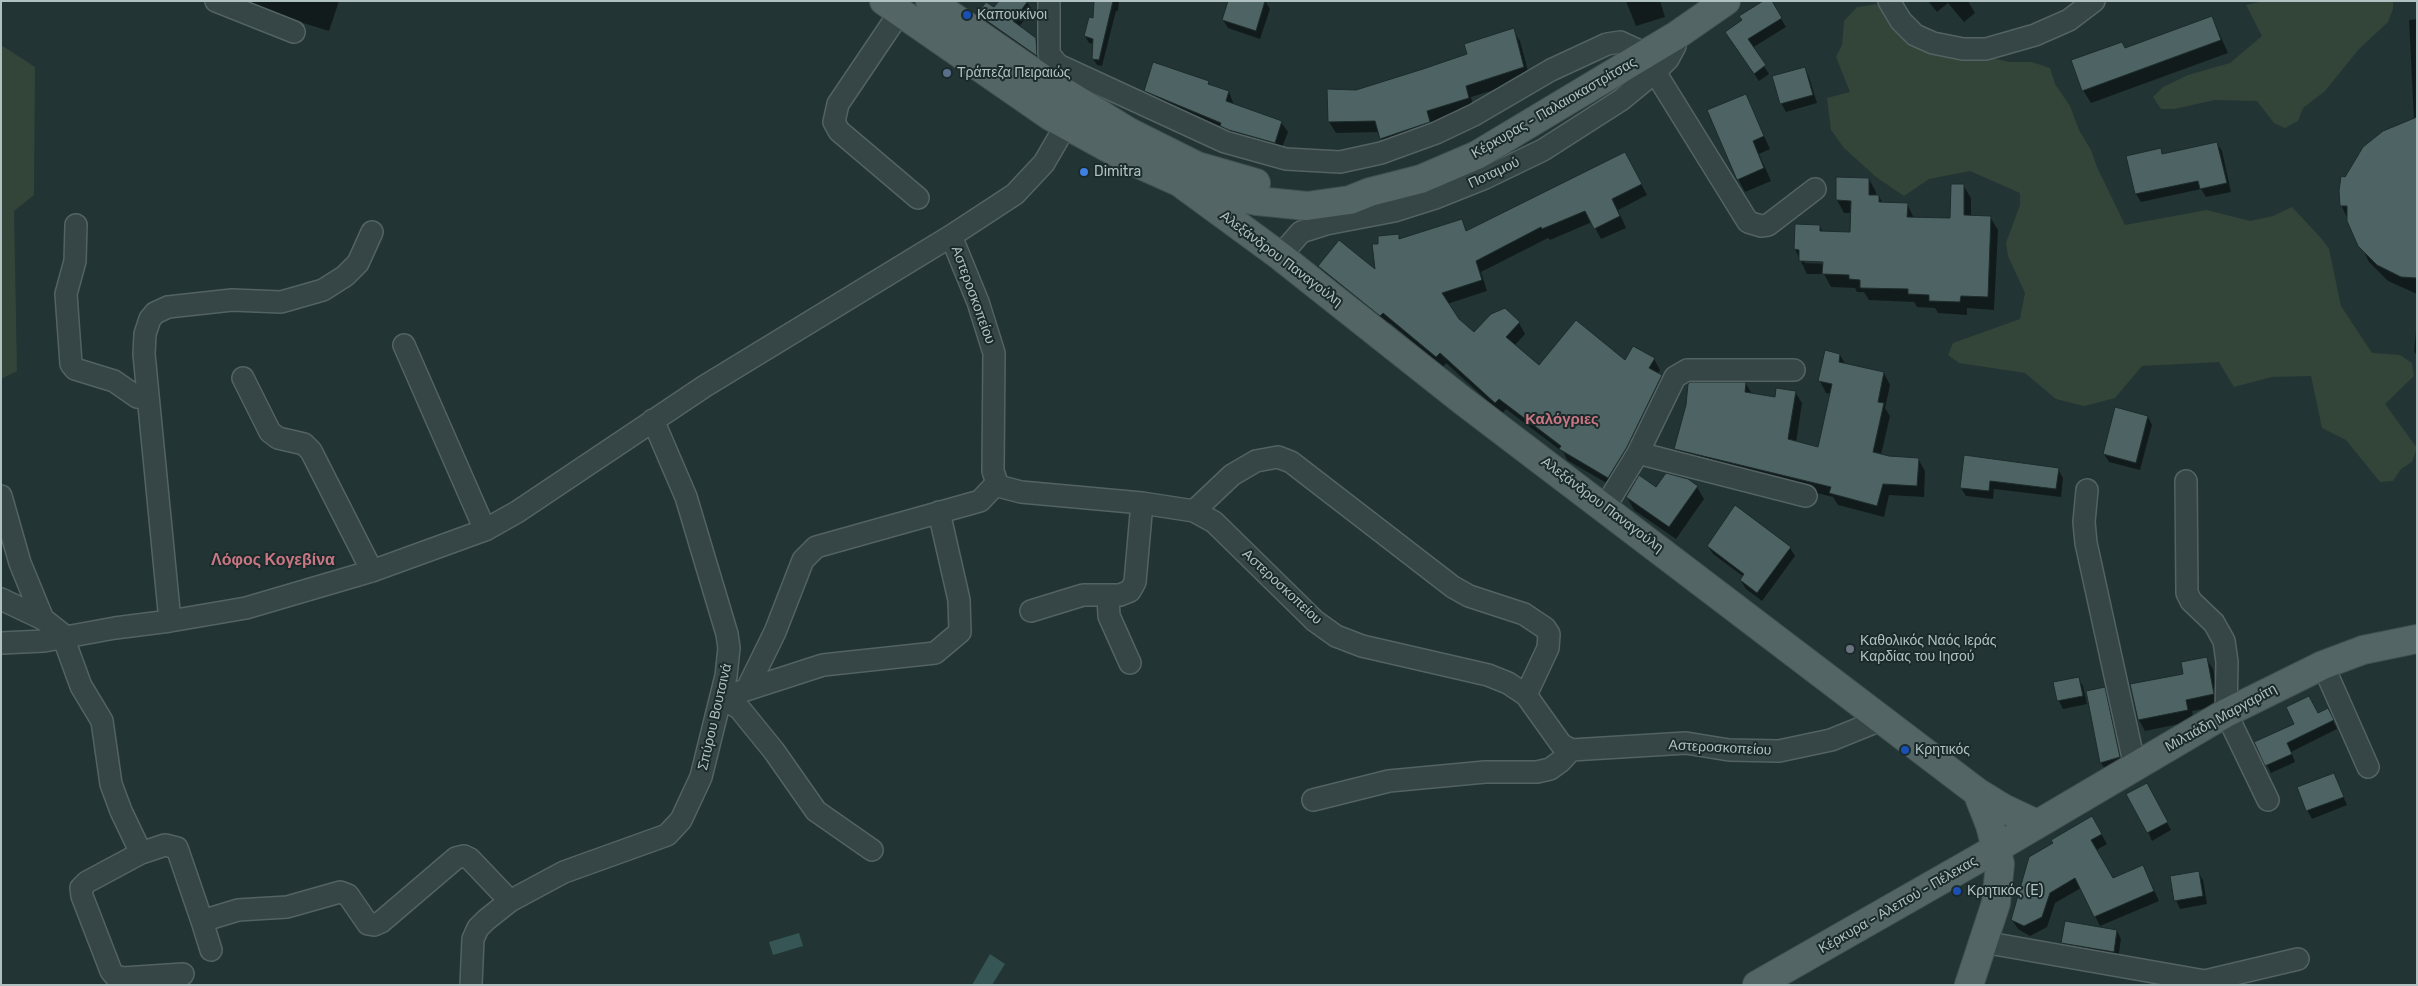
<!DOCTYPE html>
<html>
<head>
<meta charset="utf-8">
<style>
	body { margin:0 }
	#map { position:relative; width:2418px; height:986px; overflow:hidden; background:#233434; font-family:Rubik,sans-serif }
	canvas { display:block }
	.frame { position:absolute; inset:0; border:2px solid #b0c1c2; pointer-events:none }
</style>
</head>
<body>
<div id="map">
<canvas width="2418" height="986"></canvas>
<div class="frame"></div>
</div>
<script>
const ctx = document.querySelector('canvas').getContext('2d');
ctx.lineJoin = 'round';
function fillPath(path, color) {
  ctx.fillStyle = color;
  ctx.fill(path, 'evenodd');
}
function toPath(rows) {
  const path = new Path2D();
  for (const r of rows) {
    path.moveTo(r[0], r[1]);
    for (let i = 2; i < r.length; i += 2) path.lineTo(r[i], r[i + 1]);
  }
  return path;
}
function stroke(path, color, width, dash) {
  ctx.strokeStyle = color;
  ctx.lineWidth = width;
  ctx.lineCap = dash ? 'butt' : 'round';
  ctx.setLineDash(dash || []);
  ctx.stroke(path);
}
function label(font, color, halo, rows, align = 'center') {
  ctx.font = font + ' Rubik,sans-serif';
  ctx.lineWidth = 4;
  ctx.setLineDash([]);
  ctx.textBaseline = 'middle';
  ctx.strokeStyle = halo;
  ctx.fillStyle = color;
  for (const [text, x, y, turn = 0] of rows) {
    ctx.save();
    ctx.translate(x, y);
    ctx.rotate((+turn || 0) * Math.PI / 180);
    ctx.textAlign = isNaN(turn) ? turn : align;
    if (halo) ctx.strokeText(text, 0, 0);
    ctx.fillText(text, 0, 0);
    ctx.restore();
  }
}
fillPath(toPath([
	[2263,1,2393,1,2393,9,2388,22,2359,49,2325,91,2303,108,2298,121,2285,128,2274,123,2257,101,2215,100,2174,109,2161,109,2153,97,2163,87,2188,75,2230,63,2262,36,2246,5],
	[1879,4,1959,50,2009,62,2032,62,2050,68,2055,84,2070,106,2079,130,2091,150,2097,167,2125,225,2207,210,2250,221,2273,216,2292,207,2321,238,2329,249,2341,306,2372,353,2400,355,2412,363,2414,376,2385,404,2417,448,2412,462,2401,469,2393,481,2380,482,2346,440,2322,428,2311,376,2272,377,2234,387,2219,362,2142,366,2115,398,2084,406,2056,399,2025,373,1959,363,1948,355,1953,343,2020,319,2025,293,2008,256,2006,243,2020,205,2020,193,1970,171,1929,179,1904,196,1876,177,1844,148,1831,130,1827,98,1850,92,1836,57,1842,45,1844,21,1857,7],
	[1,45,35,67,34,195,14,211,17,371,1,379]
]), '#334539');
fillPath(toPath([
	[799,933,803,946,773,955,769,942],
	[990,954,1005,964,992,985,972,985]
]), '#365656');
fillPath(toPath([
	[242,1,339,1,329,31,244,5],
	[1095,1,1119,1,1118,11,1116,11,1102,66,1097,65,1093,59,1094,44,1089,43,1085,36,1094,20],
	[1229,1,1265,1,1270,9,1260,39,1228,28,1223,20],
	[1626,1,1660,1,1665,17,1636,26],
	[1770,1,1786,27,1752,48,1769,74,1759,81,1731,41],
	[1928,1,1968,1,1975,13,1964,22,1948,3,1937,12],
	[1027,2,1032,10,1019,27,1036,39,1040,47,1041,62,983,22,979,15],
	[2212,17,2228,53,2091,103,2083,90,2125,49],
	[2417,19,2417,294,2388,281,2369,262,2341,205,2346,178,2414,120,2409,20],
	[1513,30,1520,41,1530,79,1471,97,1474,109,1432,123,1436,133,1387,150,1379,132,1336,133,1329,122,1357,91,1468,54],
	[1805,68,1809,77,1817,103,1786,112,1781,103],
	[1208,82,1211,86,1229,92,1234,105,1281,122,1288,132,1280,153,1151,101,1145,91],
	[1745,95,1770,149,1759,154,1771,181,1745,192,1738,179],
	[2217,143,2222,151,2231,192,2206,197,2201,189,2141,202,2136,194,2128,157,2160,150,2164,155],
	[1631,165,1647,195,1618,210,1626,228,1601,239,1592,222,1550,240,1548,238,1481,272,1487,291,1447,304,1458,320,1474,334,1519,323,1525,334,1514,346,1539,367,1654,359,1660,370,1658,374,1668,387,1615,488,1567,460,1564,453,1506,409,1502,414,1446,363,1443,367,1390,323,1387,326,1326,277,1320,266,1376,272,1380,245,1398,235,1401,240,1461,221,1467,231],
	[1869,179,1876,192,1876,196,1879,196,1883,204,1907,204,1914,218,1951,220,1963,185,1971,198,1971,217,1990,217,1998,230,1994,310,1967,308,1967,315,1938,313,1935,308,1917,307,1914,302,1869,300,1864,292,1857,292,1855,288,1831,287,1824,274,1807,274,1795,249,1820,226,1823,232,1851,233,1852,213,1844,213,1837,200],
	[1805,260,1829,261,1829,264,1805,263],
	[2417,320,2417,356,2414,351],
	[1840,355,1846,365,1884,373,1890,385,1885,408,1890,416,1881,455,1918,459,1925,471,1924,497,1889,495,1884,517,1838,505,1833,497,1682,461,1676,449,1746,384,1752,394,1776,398,1795,392,1802,403,1796,443,1819,449,1831,394,1826,393,1820,381],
	[2148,417,2152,425,2140,470,2109,462,2104,454],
	[1965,456,2058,469,2063,478,2061,497,1994,489,1993,499,1966,496,1961,488],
	[1697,487,1704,499,1676,539,1634,510,1627,497,1656,489],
	[1708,546,1790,548,1795,556,1762,601,1746,589,1741,581,1744,577,1713,554],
	[2206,658,2213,669,2219,706,2192,711,2194,721,2145,731,2139,720,2131,685,2184,675],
	[2078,678,2083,686,2087,704,2063,709,2059,701,2055,683],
	[2104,689,2111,701,2127,770,2109,775,2101,763],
	[2318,714,2332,718,2337,729,2291,752,2295,762,2271,773,2256,743],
	[2334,775,2347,805,2312,819,2307,810],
	[2146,785,2171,830,2152,841,2148,832],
	[2092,818,2107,844,2095,851,2112,880,2143,866,2159,901,2100,926,2081,888,2055,903,2047,927,2030,936,2018,929,2012,920],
	[2198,872,2203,880,2207,904,2180,909,2176,900],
	[2117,931,2121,939,2118,960,2067,951,2062,943]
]), '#0007');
const building = toPath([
	[999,1,1028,1,1013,21,1036,38,1037,56,977,14,986,2,994,7,999,1],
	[1094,1,1113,1,1099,60,1092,59,1093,39,1084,36,1089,17,1093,18,1094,1],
	[1228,1,1265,1,1256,31,1222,20,1228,1],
	[1763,1,1772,1,1782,18,1748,39,1766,65,1754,74,1725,32,1742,20,1739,16,1763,1],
	[2212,16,2221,40,2082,91,2071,60,2122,42,2125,48,2212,16],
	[1514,28,1524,67,1466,86,1469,98,1427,111,1430,122,1380,139,1375,121,1328,122,1327,89,1356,90,1423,69,1467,54,1464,44,1514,28],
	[1153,62,1209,81,1208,84,1229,91,1226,101,1282,121,1275,143,1229,130,1220,126,1221,123,1144,91,1153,62],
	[1805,67,1813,95,1780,104,1772,76,1805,67],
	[1746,94,1764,136,1753,141,1764,168,1737,180,1707,110,1746,94],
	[2417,117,2417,278,2401,277,2377,265,2358,246,2347,221,2347,206,2340,206,2339,191,2341,176,2345,177,2363,147,2383,131,2417,117],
	[2217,142,2227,183,2200,189,2198,181,2135,194,2126,156,2161,148,2162,154,2217,142],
	[1625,152,1642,184,1612,199,1620,216,1594,229,1585,211,1542,229,1541,227,1476,261,1482,280,1442,293,1459,319,1474,332,1491,314,1505,308,1520,322,1506,337,1539,365,1576,320,1625,360,1633,346,1655,358,1649,368,1662,375,1627,447,1608,478,1559,449,1561,446,1499,399,1495,403,1440,353,1436,357,1383,313,1380,316,1318,266,1339,240,1375,269,1372,244,1378,244,1378,236,1399,234,1399,239,1462,219,1466,231,1625,152],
	[1836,177,1869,178,1869,195,1879,195,1879,202,1908,203,1907,217,1950,218,1951,184,1964,184,1964,215,1991,216,1988,297,1961,296,1960,302,1929,301,1929,295,1908,294,1908,289,1860,288,1860,280,1849,279,1849,275,1822,274,1823,262,1799,261,1799,250,1794,249,1795,224,1820,225,1820,231,1850,232,1851,201,1836,200,1836,177],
	[1825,350,1840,354,1839,362,1884,372,1878,402,1884,403,1873,452,1889,456,1919,458,1917,486,1883,484,1877,506,1829,493,1831,487,1674,449,1686,405,1688,384,1690,382,1746,382,1745,392,1775,397,1776,388,1796,391,1788,439,1818,447,1832,384,1818,381,1825,350],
	[2115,407,2148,416,2136,463,2103,454,2115,407],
	[1964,455,2059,468,2056,489,1990,481,1989,491,1960,488,1964,455],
	[1666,473,1688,479,1698,486,1669,527,1626,497,1639,475,1656,487,1666,473],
	[1735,505,1791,547,1757,593,1740,580,1744,574,1707,546,1735,505],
	[2207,657,2214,694,2186,700,2188,710,2138,720,2130,684,2183,674,2181,662,2207,657],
	[2079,677,2083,696,2057,701,2053,682,2079,677],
	[2105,687,2120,757,2100,763,2086,691,2105,687],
	[2309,696,2318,713,2328,708,2334,720,2287,743,2292,754,2265,766,2254,742,2294,724,2286,707,2309,696],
	[2334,773,2344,797,2306,811,2297,787,2334,773],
	[2147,783,2168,822,2147,833,2126,794,2147,783],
	[2092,816,2102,834,2091,840,2113,878,2143,865,2154,891,2094,917,2075,878,2050,893,2042,917,2024,926,2011,920,2029,857,2053,843,2051,840,2092,816],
	[2199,871,2203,896,2174,901,2170,876,2199,871],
	[2065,921,2117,930,2114,952,2061,943,2065,921]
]);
fillPath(building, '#4e6363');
stroke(building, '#1d2c2c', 1);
const minor = toPath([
	[216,1,294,32],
	[1049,1,1049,54,1058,65],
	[1889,1,1901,21,1915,35,1933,43,1963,49,1986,49,2035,35,2069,20,2094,1],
	[900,12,838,104,834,122,839,131,918,198],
	[1655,72,1748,222,1761,226,1768,225,1815,189],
	[1046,81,1058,65,1225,142,1286,159,1340,162,1381,153,1436,133,1474,115,1551,70,1607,44,1620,42,1646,54],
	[76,225,75,261,66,294,71,364,75,369,114,381,137,397,147,399],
	[951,236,978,302,994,353,993,471,997,483,1002,487,1021,492,1142,503,1194,511,1214,522,1315,621,1336,636,1362,646,1488,675,1508,683,1526,695,1561,744,1571,750,1686,743,1729,750,1779,751,1831,740,1883,719],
	[1280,256,1301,232,1326,224,1394,211,1435,198,1485,178,1543,150,1621,100,1655,72,1668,59,1675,46,1677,35],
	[404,345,485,530],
	[243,378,270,432,278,438,304,444,311,451,372,571],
	[1638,453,1806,496],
	[2186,481,2187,593,2191,601,2214,623,2224,641,2227,662,2226,713,2268,800],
	[2087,490,2084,522,2086,543,2135,767],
	[1,496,20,563,43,619],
	[1605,507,1638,453,1675,377,1687,370,1794,370],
	[1194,511,1232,475,1256,461,1278,457,1291,462,1453,587,1469,596,1524,614,1545,628,1549,634,1548,648,1526,695],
	[1108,595,1109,616,1130,663],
	[1,599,43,619,62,634,81,686,102,721,111,784,121,811,141,853,165,845,177,848,202,921,238,910,287,907,340,892,348,895,368,924,374,925,381,922,456,858,464,856,470,859,510,901],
	[1031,611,1083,595,1120,595,1130,591,1135,582,1142,503],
	[170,621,144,354,145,334,150,319,155,313,168,307,232,300,281,302,323,290,345,276,358,263,372,232],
	[1,643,44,641,115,628,170,621,246,608,372,571,485,530,517,512,705,386,951,236,1015,194,1044,163,1073,113],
	[2323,665,2368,767],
	[747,689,775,632,803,560,816,547,980,501,997,483],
	[721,698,823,665,935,653,960,632,959,600,939,512],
	[721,698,739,708,774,751,816,811,872,850],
	[1313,800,1389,781,1485,772,1537,772,1550,769,1561,761,1571,750],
	[141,853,87,882,81,888,82,896,111,971,115,976,123,978,183,974],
	[202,921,211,950],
	[1983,942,2205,981,2298,959],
	[471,985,473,939,478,928,486,920,510,901,564,872,667,835,681,820,701,777,726,676,729,648,727,634,686,497,653,420]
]);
const major = toPath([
	[884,1,1050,116,1132,161,1179,182,1214,192,1257,201,1307,206,1350,200,1370,192,1421,179,1477,155,1677,35,1726,1],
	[930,1,1046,81,1129,132,1197,166,1256,183],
	[1179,182,1280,256,1463,401,1977,792,2003,808,2037,824],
	[1757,985,1997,848,2226,713,2323,665,2363,650,2417,639],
	[1969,985,1996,903,2000,864,1990,825,1977,792]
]);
stroke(minor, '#536363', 24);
stroke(major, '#425152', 30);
stroke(minor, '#364545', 21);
stroke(major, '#546565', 28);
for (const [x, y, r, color] of [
	[967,15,5,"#1a4fb4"],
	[947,73,5,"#5c6f8a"],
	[1084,172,5,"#3f7fe0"],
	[1850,649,5,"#6b7280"],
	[1905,750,5,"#1a4fb4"],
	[1957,891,5,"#1a4fb4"]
]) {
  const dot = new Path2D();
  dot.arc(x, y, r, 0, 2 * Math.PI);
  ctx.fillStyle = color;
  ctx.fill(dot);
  stroke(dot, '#1b2a2a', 2);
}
label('14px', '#b0c1c2', '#1b2a2a', [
	["Καπουκίνοι",977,15],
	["Τράπεζα Πειραιώς",957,73],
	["Dimitra",1094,172],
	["Καθολικός Ναός Ιεράς",1860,641],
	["Καρδίας του Ιησού",1860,657],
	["Κρητικός",1915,750],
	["Κρητικός (E)",1967,891]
], 'left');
label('14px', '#b0c1c2', '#1b2a2a', [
	["Κέρκυρας - Παλαιοκαστρίτσας",1554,108,-30],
	["Ποταμού",1494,173,-25],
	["Αλεξάνδρου Παναγούλη",1281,259,37],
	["Αστεροσκοπείου",973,295,70],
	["Αλεξάνδρου Παναγούλη",1602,505,37],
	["Αστεροσκοπείου",1282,587,43],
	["Σπύρου Βουτσινά",715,717,-77],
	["Μιλτιάδη Μαργαρίτη",2221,718,-29],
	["Αστεροσκοπείου",1720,748,3],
	["Κέρκυρα - Αλεπού - Πέλεκας",1898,905,-30]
]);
label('bold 15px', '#ca7784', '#1b2a2a', [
	["Καλόγριες",1562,420]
]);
label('bold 16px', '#ca7784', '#1b2a2a', [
	["Λόφος Κογεβίνα",273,560]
]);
</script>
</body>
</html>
